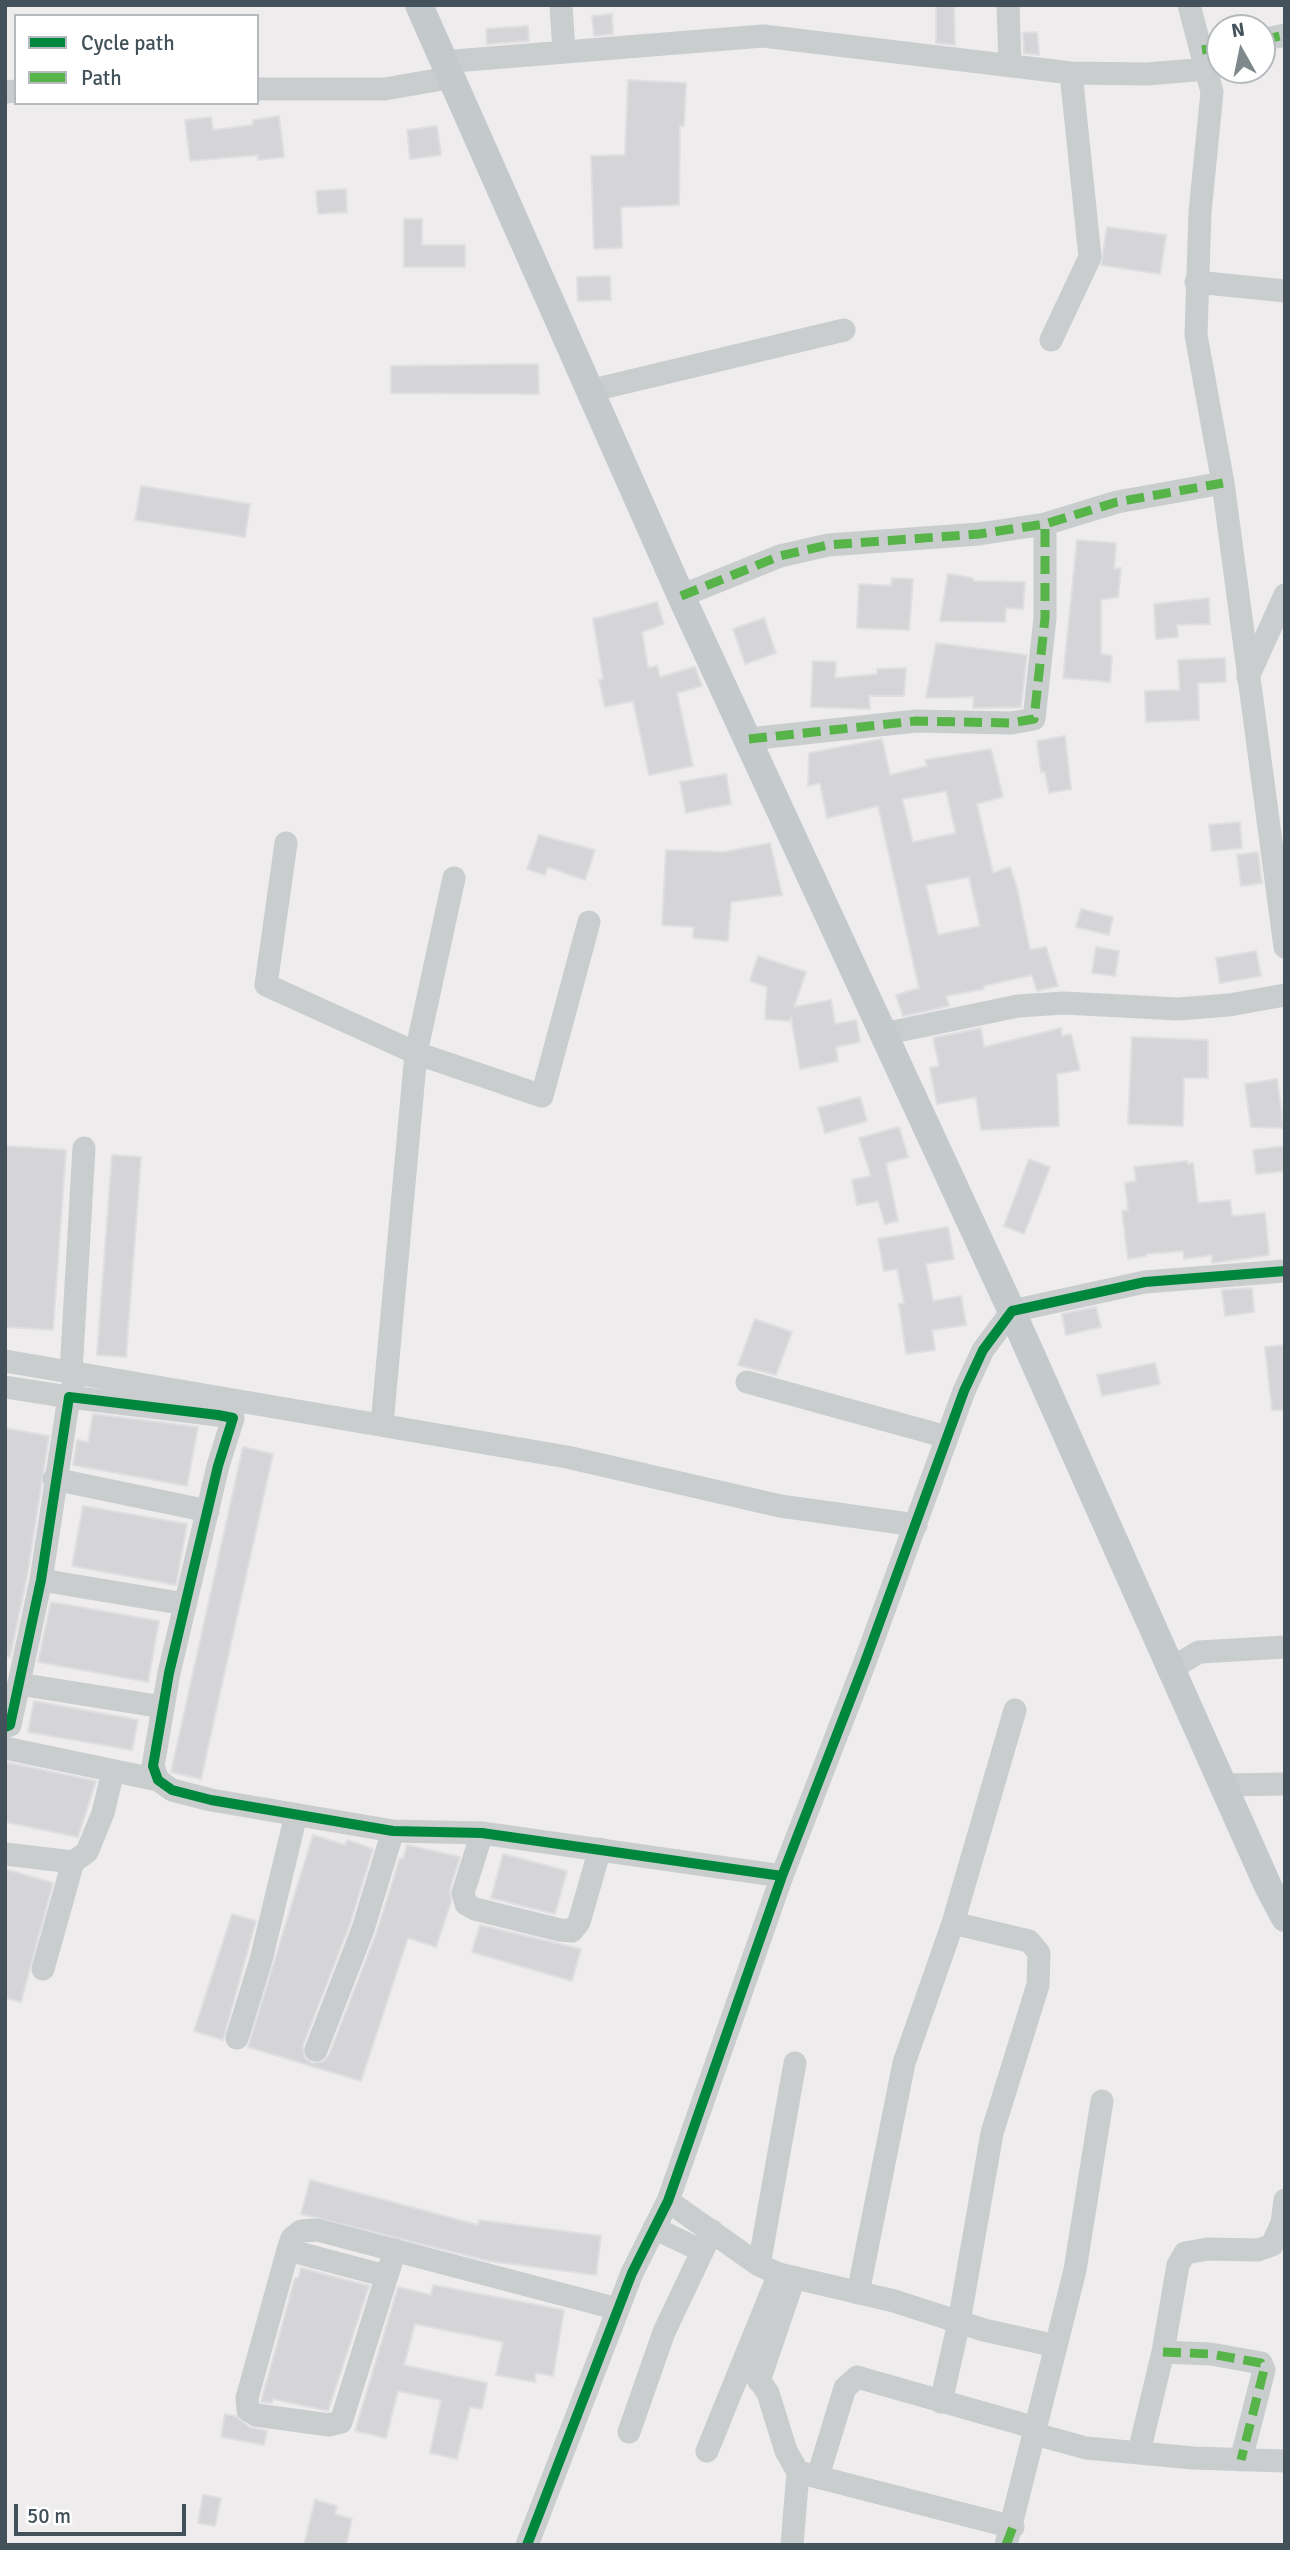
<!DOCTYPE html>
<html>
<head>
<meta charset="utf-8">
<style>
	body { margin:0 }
	#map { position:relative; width:1290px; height:2550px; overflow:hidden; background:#eeeced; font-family:Signika,sans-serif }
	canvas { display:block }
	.frame { position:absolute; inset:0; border:7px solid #43525a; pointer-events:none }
	.legend { position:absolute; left:14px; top:14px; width:245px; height:91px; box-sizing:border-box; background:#fff; border:2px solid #b4babd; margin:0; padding:9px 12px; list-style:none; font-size:21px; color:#43525a }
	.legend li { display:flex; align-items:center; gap:14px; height:35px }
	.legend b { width:35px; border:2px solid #b4babd }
	.north { position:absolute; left:1206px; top:14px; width:70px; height:70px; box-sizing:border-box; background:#fff; border:2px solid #b4babd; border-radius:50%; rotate:351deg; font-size:19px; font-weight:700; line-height:28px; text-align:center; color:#43525a }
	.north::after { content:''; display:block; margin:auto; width:24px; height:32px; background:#7f888d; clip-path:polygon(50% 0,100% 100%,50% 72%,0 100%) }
	.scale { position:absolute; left:14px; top:2504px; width:172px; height:32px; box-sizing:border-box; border:4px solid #43525a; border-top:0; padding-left:9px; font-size:21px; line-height:24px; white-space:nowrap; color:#43525a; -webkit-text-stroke:5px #fff; paint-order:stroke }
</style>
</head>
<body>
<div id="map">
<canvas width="1290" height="2550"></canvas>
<div class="frame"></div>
<ul class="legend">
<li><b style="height:9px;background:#00873e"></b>Cycle path</li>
<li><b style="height:9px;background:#57b448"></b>Path</li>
</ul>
<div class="north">N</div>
<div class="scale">50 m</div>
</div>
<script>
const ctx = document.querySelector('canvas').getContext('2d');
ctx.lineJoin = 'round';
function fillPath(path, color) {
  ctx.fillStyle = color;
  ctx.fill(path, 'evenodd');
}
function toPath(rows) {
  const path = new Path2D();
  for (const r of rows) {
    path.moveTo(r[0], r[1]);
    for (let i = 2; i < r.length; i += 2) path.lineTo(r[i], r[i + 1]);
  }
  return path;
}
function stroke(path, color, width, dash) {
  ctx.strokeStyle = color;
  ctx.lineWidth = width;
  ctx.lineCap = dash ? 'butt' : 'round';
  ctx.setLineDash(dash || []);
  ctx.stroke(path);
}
const building = toPath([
	[936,5,954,5,955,45,936,43,936,5],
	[612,14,613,34,594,36,592,16,612,14],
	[528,26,529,41,487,44,486,29,528,26],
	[1037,32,1039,55,1024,53,1023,33,1037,32],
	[628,80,686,83,684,126,680,126,679,205,621,207,622,248,594,249,591,156,625,155,628,80],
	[279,116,284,157,258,160,258,155,190,161,185,120,211,117,213,130,253,125,253,120,279,116],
	[437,126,441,155,410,159,407,130,437,126],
	[346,189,347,212,318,214,316,191,346,189],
	[404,219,422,219,422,245,465,245,465,267,404,267,404,219],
	[1107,227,1166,235,1160,274,1101,265,1107,227],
	[610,276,611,300,578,301,577,277,610,276],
	[538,364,539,394,391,393,391,366,538,364],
	[141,486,250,504,245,537,135,520,141,486],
	[1077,540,1116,543,1114,569,1121,568,1118,597,1101,600,1101,654,1112,656,1110,682,1063,678,1077,540],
	[948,574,973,578,973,581,1025,582,1023,609,1006,608,1005,622,940,621,948,574],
	[892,578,913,579,909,630,857,628,859,584,891,586,892,578],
	[1209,598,1210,624,1177,625,1178,637,1156,639,1154,604,1209,598],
	[657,602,664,624,642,632,648,668,657,666,660,677,695,667,702,686,677,693,693,766,649,775,633,701,605,707,599,680,603,679,593,619,657,602],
	[764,618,776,653,745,664,733,629,764,618],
	[936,643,1027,655,1021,707,973,708,974,697,926,698,936,643],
	[1225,658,1226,682,1198,683,1199,720,1146,722,1145,691,1180,690,1178,660,1225,658],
	[813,661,836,662,835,678,877,674,877,669,906,668,904,696,869,696,870,709,811,707,813,661],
	[1065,736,1071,789,1049,793,1045,772,1041,772,1037,741,1065,736],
	[882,739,890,775,927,766,925,760,991,749,1003,797,977,804,993,873,1010,867,1017,888,1030,950,1046,947,1058,986,1037,991,1032,975,983,986,984,989,946,996,949,1006,903,1016,896,995,919,988,878,806,827,818,820,783,808,786,809,753,882,739],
	[946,791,956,833,913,842,902,799,946,791],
	[969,877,980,926,938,935,926,885,969,877],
	[726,774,731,804,686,813,680,782,726,774],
	[1240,822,1242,848,1212,851,1209,825,1240,822],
	[539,835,595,850,585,880,548,867,545,875,527,869,539,835],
	[770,843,782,895,731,902,728,941,693,938,694,927,662,925,666,850,724,852,770,843],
	[1258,852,1262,883,1241,886,1237,855,1258,852],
	[1081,909,1113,917,1109,935,1076,927,1081,909],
	[1096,947,1119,951,1115,976,1092,973,1096,947],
	[1256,951,1261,976,1220,983,1216,958,1256,951],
	[758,956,806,972,794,1007,831,1000,835,1024,856,1020,860,1042,836,1047,838,1061,800,1069,791,1017,789,1021,765,1019,767,987,750,981,758,956],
	[981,1028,984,1047,1061,1028,1062,1036,1071,1034,1080,1070,1057,1074,1059,1126,981,1130,976,1097,937,1104,930,1068,939,1066,933,1038,981,1028],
	[1132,1037,1208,1040,1208,1078,1184,1078,1183,1126,1128,1124,1132,1037],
	[1277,1079,1284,1128,1251,1127,1245,1084,1277,1079],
	[860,1097,867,1121,825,1133,818,1108,860,1097],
	[899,1127,908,1157,886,1163,898,1221,885,1224,878,1201,857,1205,852,1180,871,1176,859,1138,899,1127],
	[6,1146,66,1150,53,1330,5,1327,6,1146],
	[1285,1146,1285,1171,1256,1174,1253,1150,1285,1146],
	[112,1155,141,1157,126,1357,97,1355,112,1155],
	[1029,1159,1050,1167,1024,1234,1004,1226,1029,1159],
	[1187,1161,1188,1164,1193,1163,1198,1203,1230,1200,1232,1216,1265,1213,1269,1255,1212,1263,1212,1255,1184,1259,1183,1251,1146,1254,1146,1256,1128,1259,1122,1211,1128,1210,1125,1183,1136,1181,1134,1167,1187,1161],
	[948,1227,954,1259,926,1264,933,1301,961,1296,966,1325,932,1330,935,1350,906,1354,899,1304,904,1303,897,1269,884,1271,878,1239,948,1227],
	[1252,1288,1254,1312,1225,1316,1222,1290,1252,1288],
	[1096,1307,1101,1327,1066,1335,1062,1314,1096,1307],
	[755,1319,792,1332,776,1375,738,1365,755,1319],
	[1285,1345,1285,1410,1272,1410,1265,1347,1285,1345],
	[1155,1363,1160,1384,1102,1396,1097,1375,1155,1363],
	[93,1414,198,1427,187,1486,73,1465,77,1440,88,1442,93,1414],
	[5,1428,49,1436,27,1577,10,1657,5,1656,5,1428],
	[243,1447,273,1454,201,1779,171,1772,243,1447],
	[83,1506,187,1524,176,1585,72,1566,83,1506],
	[51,1602,159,1621,148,1682,38,1662,51,1602],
	[34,1701,138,1720,132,1750,28,1732,34,1701],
	[5,1762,96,1781,78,1837,5,1822,5,1762],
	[313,1835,345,1845,347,1840,373,1849,350,1924,303,2045,305,2058,312,2063,324,2061,329,2055,376,1934,400,1858,403,1859,407,1845,460,1857,450,1889,451,1902,436,1947,408,1938,361,2081,248,2047,313,1835],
	[503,1854,567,1871,555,1914,491,1898,503,1854],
	[5,1869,53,1883,21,2002,5,1998,5,1869],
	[232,1914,256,1921,223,2040,194,2031,232,1914],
	[480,1925,581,1949,572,1981,472,1952,480,1925],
	[310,2180,478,2225,479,2220,601,2236,596,2275,489,2261,301,2214,310,2180],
	[301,2268,369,2286,328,2411,273,2399,272,2403,261,2402,295,2278,298,2278,301,2268],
	[433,2285,564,2310,553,2376,536,2373,535,2382,496,2375,503,2342,415,2324,404,2365,487,2383,482,2409,470,2407,457,2459,430,2453,441,2400,398,2391,386,2438,355,2431,398,2287,431,2295,433,2285],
	[225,2414,236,2416,249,2427,267,2431,264,2445,221,2437,225,2414],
	[203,2495,221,2498,215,2526,198,2523,203,2495],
	[315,2500,337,2506,335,2514,352,2519,346,2545,304,2545,315,2500]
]);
fillPath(building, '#d5d5d7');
stroke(building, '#dfdee0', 2);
stroke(toPath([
	[561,5,564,52],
	[1008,5,1010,66],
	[1189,5,1212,92,1200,212,1196,335,1223,483,1285,947],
	[1262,40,1285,35],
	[442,62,763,36,1071,73,1146,74,1208,69],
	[257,89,385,89,448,78],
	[5,92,16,91],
	[1196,282,1285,291],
	[1051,340,1090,257,1071,73],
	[589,391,844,330],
	[681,596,780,556,828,545,979,534,1045,524,1117,502,1223,483],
	[1248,677,1285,595],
	[749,739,916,721,1011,723,1034,719,1045,618,1045,524],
	[286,843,266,985,416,1053,454,878],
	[883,1034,1018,1006,1064,1003,1178,1009,1229,1005,1285,995],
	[5,1361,567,1457,780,1506,916,1525],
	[71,1372,84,1148],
	[747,1382,947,1437],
	[5,1387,69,1397,73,1385],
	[382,1424,416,1053,542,1096,589,922],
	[54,1479,208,1511],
	[41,1580,185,1604],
	[1172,1668,1199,1652,1285,1647],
	[19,1684,163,1707],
	[5,1727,10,1725,41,1580,69,1397,218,1415,233,1418,218,1466,169,1673,153,1766,158,1780,172,1790,211,1800,393,1831,482,1833,782,1876],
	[5,1748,158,1780],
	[1224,1785,1285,1784],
	[482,1833,463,1893,466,1904,475,1909,560,1930,572,1931,579,1922,600,1849],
	[5,1854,73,1862,87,1852,103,1813,113,1771],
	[953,1923,1015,1710],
	[43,1969,73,1862],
	[237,2038,261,1960,296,1815],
	[316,2050,363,1929,393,1831],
	[668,2201,759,2265,779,2274,894,2301,984,2330,1056,2346,1006,2545],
	[654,2228,702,2251],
	[288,2250,386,2276],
	[395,2250,341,2422,329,2425,256,2415,248,2410,247,2398,288,2250,292,2238,301,2231,317,2230,618,2309],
	[759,2265,795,2063],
	[858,2293,904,2063,953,1923,1029,1941,1039,1953,1038,1985,992,2133,959,2322,941,2402],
	[1056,2346,1075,2270,1102,2101],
	[1163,2352,1211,2354,1261,2363,1264,2370,1241,2460],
	[745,2360,768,2393,786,2451,798,2472,792,2545],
	[759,2381,794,2278],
	[629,2432,664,2332,712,2231],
	[1035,2434,1086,2448,1193,2458,1285,2461],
	[707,2451,779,2274],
	[1139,2452,1163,2352,1178,2265,1185,2253,1208,2249,1258,2250,1272,2245,1282,2223,1285,2200],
	[798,2472,1013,2527],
	[818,2476,845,2388,857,2377,1036,2428],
	[527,2545,632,2273,668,2201,782,1876,865,1662,964,1391,983,1350,1012,1311,1145,1282,1285,1271]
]), '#c9cdce', 23);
stroke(toPath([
	[419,5,681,596,1008,1303,1268,1886,1285,1918]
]), '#c4c9cc', 28);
stroke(toPath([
	[1262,40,1285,35],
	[1202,50,1220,47],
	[681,596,780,556,828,545,979,534,1045,524,1117,502,1223,483],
	[749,739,916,721,1011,723,1034,719,1045,618,1045,524],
	[1163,2352,1211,2354,1261,2363,1264,2370,1241,2460],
	[1006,2545,1013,2527]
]), '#57b448', 9, [18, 9]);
stroke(toPath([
	[5,1727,10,1725,41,1580,69,1397,218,1415,233,1418,218,1466,169,1673,153,1766,158,1780,172,1790,211,1800,393,1831,482,1833,782,1876],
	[527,2545,632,2273,668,2201,782,1876,865,1662,964,1391,983,1350,1012,1311,1145,1282,1285,1271]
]), '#00873e', 10);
</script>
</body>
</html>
